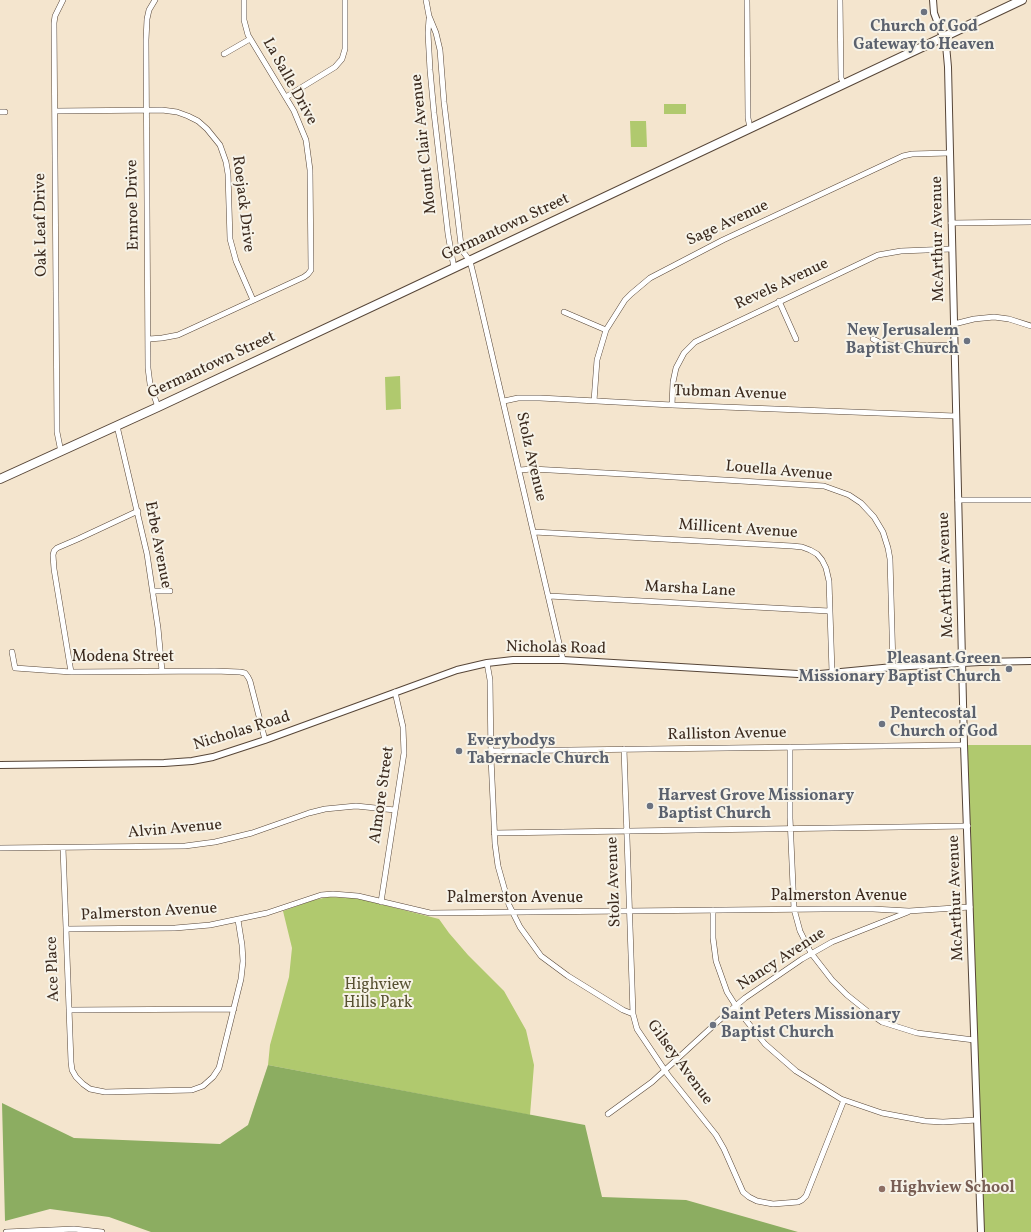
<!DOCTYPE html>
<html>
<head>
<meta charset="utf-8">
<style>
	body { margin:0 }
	canvas { display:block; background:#f4e5ce }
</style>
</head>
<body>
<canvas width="1031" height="1232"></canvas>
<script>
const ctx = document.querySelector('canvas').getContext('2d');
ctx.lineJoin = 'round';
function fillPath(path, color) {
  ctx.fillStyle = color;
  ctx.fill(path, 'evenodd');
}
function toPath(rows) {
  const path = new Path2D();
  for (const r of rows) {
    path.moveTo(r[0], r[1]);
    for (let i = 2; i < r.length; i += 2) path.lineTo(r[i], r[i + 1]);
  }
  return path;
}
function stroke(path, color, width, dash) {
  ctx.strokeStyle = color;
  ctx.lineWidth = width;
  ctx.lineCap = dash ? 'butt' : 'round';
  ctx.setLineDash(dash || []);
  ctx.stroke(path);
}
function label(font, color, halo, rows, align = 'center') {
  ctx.font = font + ' Vollkorn,serif';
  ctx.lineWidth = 4;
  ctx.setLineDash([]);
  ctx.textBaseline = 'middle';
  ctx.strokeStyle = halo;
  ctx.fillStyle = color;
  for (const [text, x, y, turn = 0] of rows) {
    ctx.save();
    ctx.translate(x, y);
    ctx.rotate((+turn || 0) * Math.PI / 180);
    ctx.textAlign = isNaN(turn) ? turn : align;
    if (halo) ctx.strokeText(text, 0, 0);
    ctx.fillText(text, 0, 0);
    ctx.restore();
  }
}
fillPath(toPath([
	[664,104,686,104,686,114,664,114],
	[630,121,646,121,647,147,631,147],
	[400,376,401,409,386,410,385,377],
	[964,745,1031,745,1031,1232,981,1232],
	[328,897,356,898,439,919,449,933,468,955,504,991,526,1030,534,1065,530,1115,268,1065,270,1045,289,977,292,948,283,911,314,900]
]), '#b0c96e');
fillPath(toPath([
	[268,1065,585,1125,602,1197,686,1200,798,1232,151,1232,109,1217,50,1209,5,1221,2,1103,74,1138,220,1144,248,1125]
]), '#8cad61');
const minor = toPath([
	[155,0,149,10,147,19,146,40,148,368,150,384,158,407],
	[426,0,429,16,436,33,440,50,444,102,461,245,464,253,470,261,473,273,563,660],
	[747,0,748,118,750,128],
	[840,0,841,78,844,84],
	[429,19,428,33,430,70,434,113,448,234,454,268],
	[224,54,250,39],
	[286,97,335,67,342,59,345,49,345,0],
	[55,111,162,110,177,112,188,116,198,121,207,129,220,145,226,162,228,174,230,239,236,261,253,300],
	[0,112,5,112],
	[951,223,1031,222],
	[779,301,796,339],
	[564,312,606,330],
	[954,324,974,319,994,317,1009,319,1031,326],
	[149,339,162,338,178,335,304,277,308,274,311,270,310,170,306,140,294,111,248,35,244,20,244,0],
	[873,339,883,344,901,346,953,345],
	[504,401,518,398,540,398,672,405,955,416],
	[594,401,597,360,606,330,625,300,631,294,650,278,723,240,903,156,912,154,949,153],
	[672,405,673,382,676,368,684,353,695,342,878,255,901,251,951,249],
	[117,426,147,554,158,628,162,671],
	[61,452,57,432,54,23,55,16,63,0],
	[520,470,532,469,624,474,824,486,849,495,861,503,874,517,883,532,888,548,890,559,893,667],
	[958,500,1031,500],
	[534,532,792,546,802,547,810,550,817,554,822,560,826,568,829,581,832,672],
	[153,591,170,591],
	[549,596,829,611],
	[12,652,15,668,71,672,215,671,240,672,245,673,248,677,250,681,265,740],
	[487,663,490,680,491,758,495,844,498,866,509,905,520,927,541,956,568,976,623,1010,633,1014],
	[71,672,54,569,53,555,54,551,57,548,78,539,138,511],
	[790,747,790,818,794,909,800,931,811,953,832,980,847,995,872,1015,882,1022,917,1033,974,1040],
	[624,749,633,1014,637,1029,668,1075,716,1135,724,1149,743,1192,749,1197,757,1201,773,1204,798,1202,802,1200,806,1196,844,1100],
	[491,751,964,745],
	[494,833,968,826],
	[0,848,185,846,215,842,252,833,309,813,325,809,356,806,395,810],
	[63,848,71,1062,72,1070,76,1077,83,1084,90,1089,105,1092,192,1090,203,1086,213,1077,219,1068,241,979,243,961,242,945,238,920],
	[381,902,404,753,403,727,395,692],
	[713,910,713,938,716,961,727,992,741,1014,765,1044,796,1071,841,1099,882,1113,925,1121,943,1122,977,1120],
	[66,929,175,928,210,925,267,913,321,895,333,894,358,896,430,913,823,909,873,909,909,911,970,907],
	[69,1010,234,1009],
	[608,1114,652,1082,725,1015,745,998,802,959,832,942,908,912],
	[6,1232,74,1229,102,1232]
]);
const tertiary = toPath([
	[933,0,934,13,946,45,948,67,964,745,981,1232],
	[0,765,164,763,192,761,213,757,265,740,457,670,487,663,513,660,563,660,798,674,820,674,893,667,980,662,1031,661]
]);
const primary = toPath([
	[0,479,158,407,399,294,1022,0]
]);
stroke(minor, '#574638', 6);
stroke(tertiary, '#574638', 8);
stroke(primary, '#574638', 10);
stroke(minor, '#fff', 5);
stroke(tertiary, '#fff', 6);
stroke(primary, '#fff', 8);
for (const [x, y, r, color] of [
	[924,12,4,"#6b7280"],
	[967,341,4,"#6b7280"],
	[1009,669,4,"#6b7280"],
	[882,724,4,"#6b7280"],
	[459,751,4,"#6b7280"],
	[650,806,4,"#6b7280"],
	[713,1025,4,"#6b7280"],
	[882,1189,4,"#8d6e63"]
]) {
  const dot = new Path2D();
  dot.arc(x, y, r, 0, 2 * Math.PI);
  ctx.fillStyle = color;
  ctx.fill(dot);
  stroke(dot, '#f7f3e8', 1.5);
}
label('bold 16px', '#5b616d', '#f7f3e8', [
	["Church of God",924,28,"center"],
	["Gateway to Heaven",924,46,"center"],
	["New Jerusalem",959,332,"right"],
	["Baptist Church",959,350,"right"],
	["Pleasant Green",1001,660,"right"],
	["Missionary Baptist Church",1001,678,"right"],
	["Pentecostal",890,715],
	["Church of God",890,733],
	["Everybodys",467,742],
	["Tabernacle Church",467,760],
	["Harvest Grove Missionary",658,797],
	["Baptist Church",658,815],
	["Saint Peters Missionary",721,1016],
	["Baptist Church",721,1034]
], 'left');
label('16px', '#3b2a1e', '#f7f3e8', [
	["La Salle Drive",289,82,61],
	["Mount Clair Avenue",425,144,-96],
	["Roejack Drive",242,204,83],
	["Ernroe Drive",134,205,-91],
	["Sage Avenue",728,224,-25],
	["Oak Leaf Drive",42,225,-91],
	["Germantown Street",506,228,-25],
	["McArthur Avenue",939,239,-91],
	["Revels Avenue",782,285,-25],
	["Germantown Street",212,366,-25],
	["Tubman Avenue",730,394,2],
	["Stolz Avenue",530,457,77],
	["Louella Avenue",779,472,5],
	["Millicent Avenue",738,530,4],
	["Erbe Avenue",157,545,79],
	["McArthur Avenue",947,575,-92],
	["Marsha Lane",690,590,3],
	["Nicholas Road",556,649,1],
	["Modena Street",123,658],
	["Nicholas Road",242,732,-17],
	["Ralliston Avenue",727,735,-1],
	["Almore Street",383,795,-82],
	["Alvin Avenue",175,830,-5],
	["Stolz Avenue",615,882,-92],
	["Palmerston Avenue",839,897],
	["McArthur Avenue",957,898,-92],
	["Palmerston Avenue",515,899],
	["Palmerston Avenue",149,913,-3],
	["Nancy Avenue",782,960,-33],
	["Ace Place",54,969,-92],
	["Gilsey Avenue",679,1063,54]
]);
label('16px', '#585232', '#f7f3e8', [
	["Highview",378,986],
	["Hills Park",378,1004]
]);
label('bold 16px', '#785e54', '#f7f3e8', [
	["Highview School",890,1189]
], 'left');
</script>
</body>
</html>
